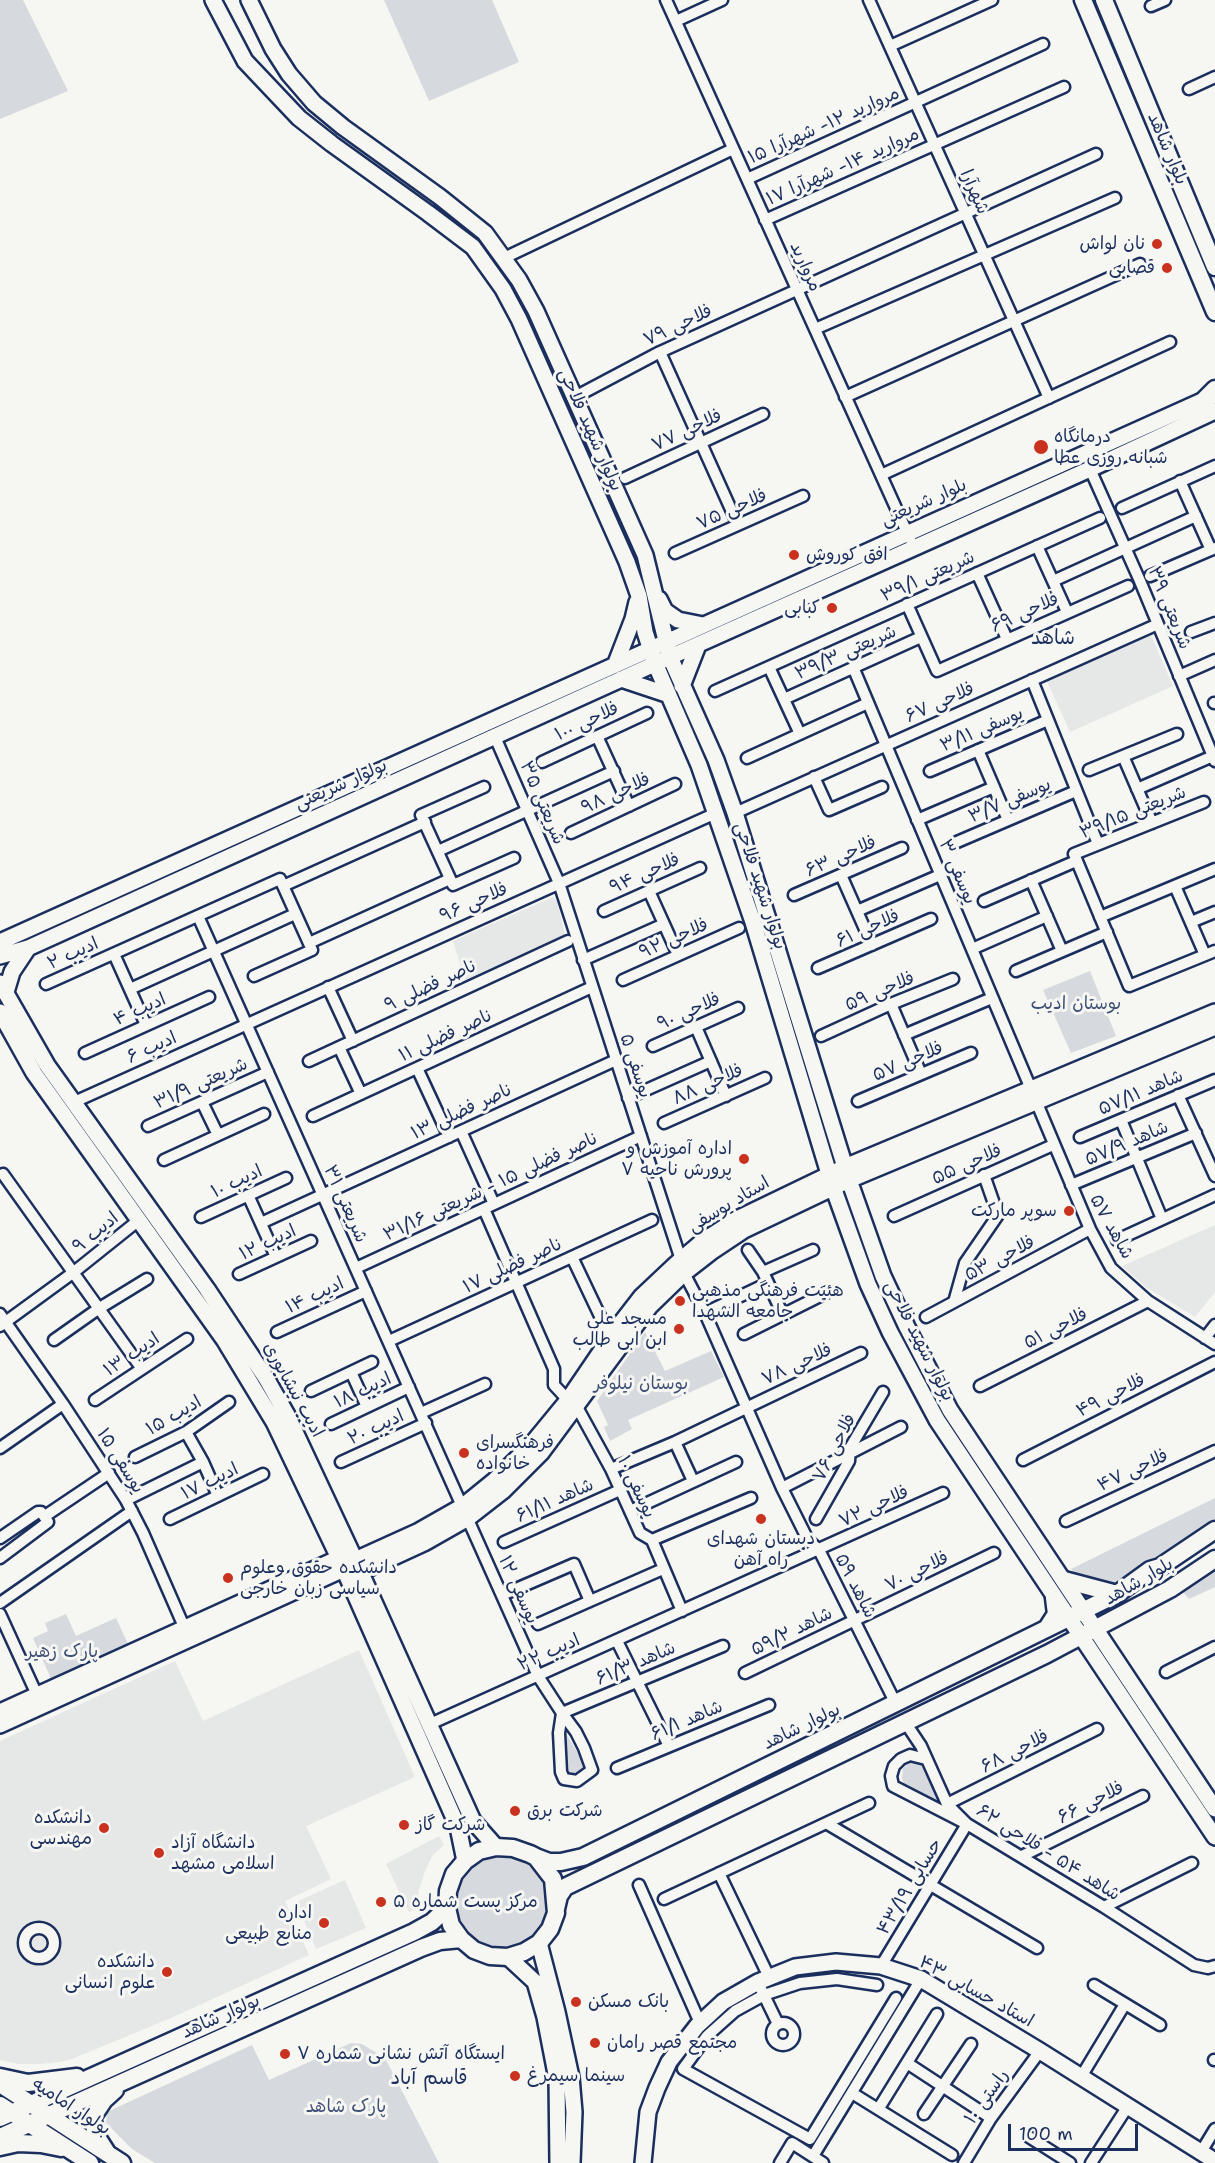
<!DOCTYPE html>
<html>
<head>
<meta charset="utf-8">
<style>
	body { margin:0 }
	#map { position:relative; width:1215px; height:2163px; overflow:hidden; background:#f6f6f2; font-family:"Shantell Sans",sans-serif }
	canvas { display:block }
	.scale { position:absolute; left:1008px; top:2124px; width:130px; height:27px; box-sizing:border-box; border:3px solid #1b2f5e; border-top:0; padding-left:8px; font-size:18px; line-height:21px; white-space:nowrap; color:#1b2f5e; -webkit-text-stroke:4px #f6f6f2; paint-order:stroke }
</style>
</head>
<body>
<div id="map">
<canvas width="1215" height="2163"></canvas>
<div class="scale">100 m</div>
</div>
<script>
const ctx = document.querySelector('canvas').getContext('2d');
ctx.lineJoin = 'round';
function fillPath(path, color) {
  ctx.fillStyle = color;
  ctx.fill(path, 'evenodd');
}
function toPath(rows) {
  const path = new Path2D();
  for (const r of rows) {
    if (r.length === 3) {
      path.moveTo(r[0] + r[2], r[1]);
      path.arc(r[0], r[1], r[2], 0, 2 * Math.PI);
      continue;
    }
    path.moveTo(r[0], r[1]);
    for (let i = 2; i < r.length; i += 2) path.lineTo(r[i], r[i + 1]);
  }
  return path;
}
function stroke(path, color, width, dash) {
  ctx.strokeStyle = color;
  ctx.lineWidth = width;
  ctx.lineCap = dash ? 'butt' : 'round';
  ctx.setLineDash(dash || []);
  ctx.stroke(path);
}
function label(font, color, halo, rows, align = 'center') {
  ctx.font = font + ' "Shantell Sans","Playpen Sans Arabic",sans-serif';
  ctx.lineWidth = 6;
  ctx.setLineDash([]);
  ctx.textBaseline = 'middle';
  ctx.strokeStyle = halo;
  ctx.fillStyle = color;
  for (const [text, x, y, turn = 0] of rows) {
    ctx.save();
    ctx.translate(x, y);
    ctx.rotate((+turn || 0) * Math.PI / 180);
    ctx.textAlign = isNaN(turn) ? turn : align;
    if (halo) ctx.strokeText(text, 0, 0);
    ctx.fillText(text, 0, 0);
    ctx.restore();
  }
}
fillPath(toPath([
	[1151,635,1173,686,1070,732,1047,681],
	[553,897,557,901,566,940,467,986,453,941],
	[1215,1225,1215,1292,1195,1317,1147,1288,1122,1266],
	[359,1650,415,1777,306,1826,331,1879,285,1901,309,1955,171,2018,72,2059,59,2062,39,2064,19,2064,0,2060,0,1741,175,1661,203,1721],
	[439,1836,444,1845,432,1856,424,1874,418,1893,420,1907,409,1912,386,1864],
	[345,1880,366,1928,316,1949,296,1902]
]), '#e6e7e7');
fillPath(toPath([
	[0,0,23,0,68,91,0,119],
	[384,0,492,0,519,62,429,101],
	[1090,971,1116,1036,1071,1053,1043,990],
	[645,1332,665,1371,711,1351,724,1377,628,1420,632,1429,610,1441,604,1427,608,1425,597,1401],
	[1215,1498,1215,1523,1104,1588,1089,1587,1071,1569],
	[1215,1568,1215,1587,1189,1599,1183,1592],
	[66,1614,76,1636,116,1618,129,1646,52,1681,33,1638,48,1631,45,1623],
	[1047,1636,1023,1652,819,1753,817,1750],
	[564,1730,580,1757,585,1771,576,1774,569,1773],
	[810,1753,812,1758,605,1858,574,1871,573,1867],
	[911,1762,920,1763,940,1802,929,1798,904,1783,902,1779,903,1768],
	[502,1902,45],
	[351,2043,362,2044,385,2058,439,2163,155,2163,132,2149,106,2123,107,2112,252,2045,269,2080]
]), '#d6d9dd');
const street = toPath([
	[666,0,910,539],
	[869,0,1049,398],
	[1151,6,1165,0],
	[676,21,722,0],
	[890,46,992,0],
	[1189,89,1215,77],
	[747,179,1043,44],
	[765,220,1064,87],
	[504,258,733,149],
	[815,329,1115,198],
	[660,352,738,525],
	[575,397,660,352,1096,154],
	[845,397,1140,264],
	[1090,469,1140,581,1215,761],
	[881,475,1170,342],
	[625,478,763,414],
	[1180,481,1211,550],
	[1122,508,1215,466],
	[1037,546,1067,612],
	[675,553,803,496],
	[977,573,1007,639],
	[1150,576,1215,548],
	[1053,581,1196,516],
	[907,604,937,671,1128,586],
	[1191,632,1215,623],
	[769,667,800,734],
	[853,667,1031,1089],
	[1179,676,1215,660],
	[1032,680,1098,844],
	[715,691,1100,518],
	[784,699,921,637],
	[1214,703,1215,703],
	[597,736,629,806],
	[495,737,559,883,681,1260],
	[978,750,1008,820],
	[1123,756,1152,823],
	[747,758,868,703],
	[542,762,647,713],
	[1089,770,1177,734],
	[930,771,1048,720],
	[814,777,829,810,882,787],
	[484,787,421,815,453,885,514,858],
	[1137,789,1213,756],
	[1204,802,1074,854,1129,986,1215,951],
	[735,813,1158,624],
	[917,820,994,787],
	[571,833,675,784],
	[957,842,1076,791],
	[438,851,614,771],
	[841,875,872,945],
	[1031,880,1062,951],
	[283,886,425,822],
	[1175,886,1205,955],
	[649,891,678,955],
	[794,895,902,848],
	[984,901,1076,861],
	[604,911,700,868],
	[857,911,940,875],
	[198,916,538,1676,562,1713,576,1732,584,1748,592,1770,577,1781,564,1779,561,1772,559,1733,562,1713,723,1646],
	[1100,917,1215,869],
	[1191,922,1215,912],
	[309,943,450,879],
	[972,949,1047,916],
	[114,954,146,1025],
	[583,960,664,924],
	[818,968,931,919],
	[1016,971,1107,932],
	[623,980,739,928],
	[46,984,280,879,312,950,254,976],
	[328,987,353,1041],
	[130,989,295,914],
	[891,1004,921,1074],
	[696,1027,726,1096],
	[904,1035,992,998],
	[821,1036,891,1004,953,979],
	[653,1046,738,1008],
	[339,1047,361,1094],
	[85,1053,209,997],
	[309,1061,568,941],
	[417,1068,449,1137],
	[1178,1095,1215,1176],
	[628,1098,711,1061],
	[858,1101,971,1053],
	[1036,1101,1090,1229,1111,1268,1148,1301,1215,1344],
	[202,1102,218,1135],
	[72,1103,716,813],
	[313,1116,592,987],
	[1121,1120,1162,1219],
	[664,1123,765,1078],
	[148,1126,268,1072],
	[461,1131,494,1204],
	[1080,1137,1215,1080],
	[164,1160,264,1114],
	[3,1174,142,1369],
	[1071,1185,1196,1133],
	[248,1195,276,1257],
	[484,1209,554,1369,554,1385,568,1400],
	[894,1216,1053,1145],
	[201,1217,286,1178],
	[261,1223,616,1060],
	[1117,1240,1215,1195],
	[748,1250,763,1272,783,1315],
	[572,1257,610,1337],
	[356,1268,641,1136],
	[763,1272,813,1250],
	[684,1273,705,1313,782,1488,808,1540,819,1550,895,1702],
	[239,1274,311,1241],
	[954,1302,965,1263,998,1215,984,1175],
	[705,1313,768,1283],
	[0,1314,63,1404,126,1500,143,1533,185,1629],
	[926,1317,1090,1229],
	[0,1326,74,1272,139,1220],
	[277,1332,366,1291],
	[744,1334,830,1291],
	[1205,1338,1215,1325],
	[54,1340,98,1309,147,1279],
	[389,1341,652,1220],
	[351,1372,367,1407],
	[980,1386,1148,1301],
	[311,1391,372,1362],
	[95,1400,187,1339],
	[577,1407,611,1469,640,1533,652,1540,682,1611],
	[421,1413,485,1384],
	[331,1424,409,1387],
	[186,1432,203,1462],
	[675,1442,693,1481],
	[0,1448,63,1404],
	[135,1457,186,1432,229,1402],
	[1023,1460,1215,1362],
	[341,1462,426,1423],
	[611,1469,675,1442,861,1353],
	[782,1488,901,1427],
	[126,1500,203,1462,218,1496],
	[630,1511,736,1462],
	[45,1516,109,1473],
	[170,1519,263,1474],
	[816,1519,849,1461,850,1448,883,1392],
	[1066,1521,1215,1451],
	[0,1538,38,1512,41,1512,48,1522,0,1558],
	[652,1540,751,1498],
	[504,1542,620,1490],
	[502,1595,574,1564,590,1601,663,1569],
	[0,1603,132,1511],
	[0,1614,37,1695],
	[538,1624,590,1601],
	[617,1641,669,1746],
	[1166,1672,1215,1647],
	[745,1673,994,1553],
	[905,1722,921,1746,947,1804,967,1824,1104,1907,1194,1965,1208,1968,1215,1966],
	[430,1724,943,1493],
	[617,1768,769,1705],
	[947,1804,1097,1729],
	[826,1823,1037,1948],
	[1022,1856,1143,1796],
	[719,1873,769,1977],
	[639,1885,700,2023],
	[664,1899,869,1803],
	[1104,1907,1192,1863],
	[39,1943,15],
	[881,1966,967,1824,893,1786,891,1776,894,1766,901,1759,910,1755,926,1759],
	[877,1985,837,1979,800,1983,764,1995,735,2011,707,2036,683,2069,810,2139,896,1998],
	[1094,1985,1160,2025],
	[761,1989,778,2024],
	[783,2034,11],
	[1214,2060,1215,2060],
	[907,2063,991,2118],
	[1081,2077,1125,2004],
	[852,2093,952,2155],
	[879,2108,937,2014],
	[924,2114,971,2044],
	[1029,2137,1070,2163],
	[1201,2152,1215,2129],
	[813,2156,921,1979],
	[780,2163,792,2143,823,2163],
	[964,2163,991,2118,1040,2051],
	[1091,2163,1128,2106]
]);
const secondary = toPath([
	[213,0,245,61,299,118,332,144,428,213,473,247,503,289,519,319,627,562,639,596,645,632,655,663,699,765,753,922,833,1187,868,1284,890,1332,937,1420,1215,1837],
	[249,0,273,49,289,74,314,103,343,127,440,197,485,233,519,280,536,311,645,555,670,657,716,760,735,813,849,1180,883,1276,907,1327,950,1410,1215,1809],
	[659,599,665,611,678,620,703,625],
	[616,663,633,619,637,602],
	[621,679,669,695],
	[682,686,698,645],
	[0,942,1215,395],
	[0,956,28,948,670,657,1090,469,1215,411],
	[0,983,47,1065,207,1289,266,1378,287,1415,355,1560,473,1821,496,1847],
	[6,992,12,972,28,948],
	[0,1012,34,1073,225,1341,274,1422,339,1558,458,1827,465,1861],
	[355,1560,419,1531,463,1506,495,1480,531,1445,568,1400,617,1328,641,1297,676,1264,703,1241,737,1219,845,1167,1215,1012],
	[361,1572,424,1543,468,1518,504,1490,541,1453,650,1306,684,1273,711,1252,744,1230,849,1180,1215,1027],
	[0,1712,339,1558],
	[0,1725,344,1569],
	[539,1943,557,2012,571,2077,574,2112,572,2163],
	[508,1957,535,1982,545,2017,557,2079,558,2163],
	[643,2163,648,2112,657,2088,669,2062,697,2026,723,2002,758,1982,795,1967,836,1962,881,1966,921,1979,1040,2051,1215,2161]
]);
const primary = toPath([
	[1083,0,1215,312],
	[1104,0,1215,267],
	[1205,399,1215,389],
	[1064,1580,1117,1594],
	[1047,1628,1056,1614,1054,1598],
	[536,1857,553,1879,556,1913,550,1929,539,1943,524,1952,508,1957,490,1956,474,1950,461,1939,451,1925,447,1908,448,1891,454,1874,465,1861,479,1851,496,1847,513,1848,530,1854,536,1857,549,1862,561,1862,583,1857,1117,1594,1150,1570,1160,1567,1215,1530],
	[556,1909,559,1896,565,1887,1047,1654,1170,1589,1215,1559],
	[0,2077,28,2083,77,2077],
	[0,2084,122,2163],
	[0,2105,90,2163],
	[0,2118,414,1932,432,1922,447,1908],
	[0,2137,421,1948,440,1941,461,1939],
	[0,2147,18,2143,41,2144,61,2148],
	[106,2151,97,2137,92,2118,104,2100,115,2090]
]);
stroke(street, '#1b2f5e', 15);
stroke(secondary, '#1b2f5e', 20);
stroke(primary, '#1b2f5e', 21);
stroke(street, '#f6f6f2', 10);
stroke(secondary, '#f6f6f2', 15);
stroke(primary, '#f6f6f2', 16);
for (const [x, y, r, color] of [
	[1157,244,6,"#c8321e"],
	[1167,268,6,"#c8321e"],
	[1041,447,8,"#c8321e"],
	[794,555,6,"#c8321e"],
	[832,608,6,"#c8321e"],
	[744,1159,6,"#c8321e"],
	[1069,1211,6,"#c8321e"],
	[680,1301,6,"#c8321e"],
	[679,1329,6,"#c8321e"],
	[464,1453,6,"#c8321e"],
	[761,1519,6,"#c8321e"],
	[228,1578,6,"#c8321e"],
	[515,1811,6,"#c8321e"],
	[404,1825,6,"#c8321e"],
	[104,1828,6,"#c8321e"],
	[159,1853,6,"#c8321e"],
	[381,1902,6,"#c8321e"],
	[324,1923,6,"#c8321e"],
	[167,1972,6,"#c8321e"],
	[576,2002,6,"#c8321e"],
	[595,2043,6,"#c8321e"],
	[285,2054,6,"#c8321e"],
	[515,2076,6,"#c8321e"]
]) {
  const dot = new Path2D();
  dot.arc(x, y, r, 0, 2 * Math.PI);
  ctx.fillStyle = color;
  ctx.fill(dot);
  stroke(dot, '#f6f6f2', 2);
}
label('18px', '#1b2f5e', '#f6f6f2', [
	["مروارید ۱۲- شهرآرا ۱۵",824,126,-24],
	["بلوار شاهد",1167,149,67],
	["مروارید ۱۴- شهرآرا ۱۷",843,167,-24],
	["شهرآرا",974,192,66],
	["مروارید",805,267,66],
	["فلاحی ۷۹",678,326,-25],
	["بولوار شهید فلاحی",590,430,66],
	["فلاحی ۷۷",687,431,-25],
	["بلوار شریعتی",924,503,-24],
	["فلاحی ۷۵",732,510,-24],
	["شریعتی ۳۹/۱",928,577,-24],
	["شریعتی ۳۹",1169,608,68],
	["فلاحی ۶۹",1025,613,-24],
	["شریعتی ۳۹/۳",846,653,-24],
	["فلاحی ۶۷",940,703,-24],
	["فلاحی ۱۰۰",587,722,-25],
	["یوسفی ۳/۱۱",982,730,-23],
	["بولوار شریعتی",341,785,-24],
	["فلاحی ۹۸",616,794,-25],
	["یوسفی ۳/۷",1010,801,-23],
	["شریعتی ۳۵",542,803,67],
	["شریعتی ۳۹/۱۵",1133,813,-22],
	["فلاحی ۶۳",841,857,-24],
	["یوسفی ۳",957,872,67],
	["فلاحی ۹۴",645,874,-24],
	["بولوار شهید فلاحی",760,886,72],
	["فلاحی ۹۶",474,903,-24],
	["فلاحی ۶۱",868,929,-24],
	["فلاحی ۹۲",674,939,-24],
	["ادیب ۲",73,954,-24],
	["ناصر فضلی ۹",431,986,-25],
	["فلاحی ۵۹",880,992,-23],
	["ادیب ۴",140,1010,-24],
	["فلاحی ۹۰",689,1012,-24],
	["ناصر فضلی ۱۱",446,1036,-25],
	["ادیب ۶",152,1048,-24],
	["فلاحی ۵۷",908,1062,-23],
	["یوسفی ۵",635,1066,72],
	["شریعتی ۳۱/۹",201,1084,-24],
	["فلاحی ۸۸",708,1085,-24],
	["شاهد ۵۷/۱۱",1141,1093,-23],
	["ناصر فضلی ۱۳",462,1112,-25],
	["شاهد ۵۷/۹",1127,1144,-23],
	["فلاحی ۵۵",967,1165,-24],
	["ادیب ۱۰",237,1182,-25],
	["ناصر فضلی ۱۵ - شریعتی ۳۱/۱۶",491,1187,-25],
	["شریعتی ۳۱",345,1204,66],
	["استاد یوسفی",729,1205,-31],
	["شاهد ۵۷",1111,1227,61],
	["ادیب ۹",96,1233,-39],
	["ادیب ۱۲",268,1243,-25],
	["فلاحی ۵۳",1000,1259,-28],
	["ناصر فضلی ۱۷",513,1266,-25],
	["ادیب ۱۴",315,1296,-25],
	["فلاحی ۵۱",1056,1329,-27],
	["بولوار شهید فلاحی",919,1341,63],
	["ادیب ۱۳",132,1355,-34],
	["فلاحی ۷۸",797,1365,-25],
	["ادیب نیشابوری",293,1390,61],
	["ادیب ۱۸",363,1391,-25],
	["فلاحی ۴۹",1111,1396,-27],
	["ادیب ۱۵",174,1416,-30],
	["ادیب ۲۰",376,1428,-25],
	["فلاحی ۷۶",835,1448,-63],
	["یوسفی ۱۵",120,1461,58],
	["فلاحی ۴۷",1133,1471,-25],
	["ادیب ۱۷",210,1482,-26],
	["یوسفی ۱۰",636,1487,65],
	["شاهد ۶۱/۱۱",555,1501,-24],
	["فلاحی ۷۲",874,1507,-25],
	["فلاحی ۷۰",917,1572,-26],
	["بلوار شاهد",1139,1582,-30],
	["شاهد ۵۹",855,1586,63],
	["یوسفی ۱۲",518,1590,66],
	["شاهد ۵۹/۲",792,1632,-26],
	["ادیب ۲۲",549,1653,-24],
	["شاهد ۶۱/۳",636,1664,-23],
	["شاهد ۶۱/۱",687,1721,-23],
	["بولوار شاهد",802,1727,-26],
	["فلاحی ۶۸",1015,1752,-27],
	["فلاحی ۶۶",1091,1803,-27],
	["شاهد ۵۴ - فلاحی ۶۲",1048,1853,32],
	["حسابی ۴۳/۱۹",910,1887,-59],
	["استاد حسابی ۴۳",976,1992,29],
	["بولوار شاهد",221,2017,-24],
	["راستی ۱۰",987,2097,-55],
	["بولوار امامیه",71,2107,33]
]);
label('18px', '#1b2f5e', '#f6f6f2', [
	["نان لواش",1145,244,"right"],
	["قصابی",1155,268,"right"],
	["درمانگاه",1054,437],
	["شبانه روزی عطا",1054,458],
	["افق کوروش",806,555],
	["کبابی",820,608,"right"],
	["اداره آموزش و",732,1149,"right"],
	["پرورش ناحیه ۷",732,1170,"right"],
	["سوپر مارکت",1057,1211,"right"],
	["هئیت فرهنگی مذهبی",692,1291],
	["جامعه الشهدا",692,1312],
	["مسجد علی",667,1319,"right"],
	["ابن ابی طالب",667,1340,"right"],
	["فرهنگسرای",476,1443],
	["خانواده",476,1464],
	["دبستان شهدای",761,1539,"center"],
	["راه آهن",761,1560,"center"],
	["دانشکده حقوق وعلوم",240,1568],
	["سیاسی زبان خارجی",240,1589],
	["شرکت برق",527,1811],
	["دانشکده",92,1818,"right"],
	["مهندسی",92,1839,"right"],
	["شرکت گاز",416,1825],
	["دانشگاه آزاد",171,1843],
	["اسلامی مشهد",171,1864],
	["مرکز پست شماره ۵",393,1902],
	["اداره",312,1913,"right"],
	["منابع طبیعی",312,1934,"right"],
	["دانشکده",155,1962,"right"],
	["علوم انسانی",155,1983,"right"],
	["بانک مسکن",588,2002],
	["مجتمع قصر رامان",607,2043],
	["ایستگاه آتش نشانی شماره ۷",297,2054],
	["سینما سیمرغ",527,2076]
], 'left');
label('18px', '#405177', '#f6f6f2', [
	["بوستان ادیب",1076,1004],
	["بوستان نیلوفر",641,1384],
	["پارک زهیر",62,1652],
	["پارک شاهد",346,2107]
]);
label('20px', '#1b2f5e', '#f6f6f2', [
	["شاهد",1053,639],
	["قاسم آباد",429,2079]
]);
</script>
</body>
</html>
